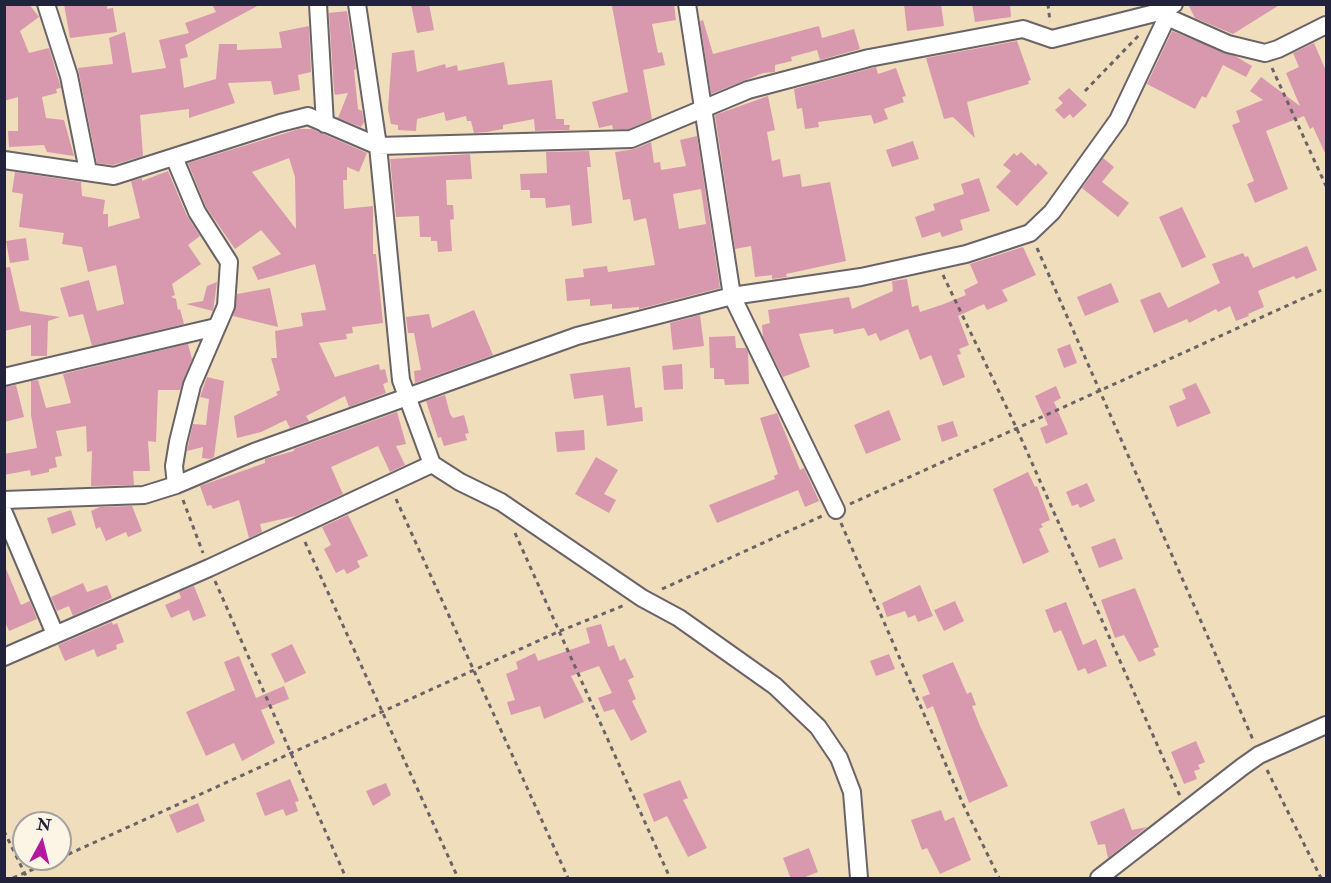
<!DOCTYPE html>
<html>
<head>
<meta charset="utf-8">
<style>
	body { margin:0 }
	#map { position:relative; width:1331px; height:883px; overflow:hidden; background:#efddbb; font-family:"IM FELL Double Pica",serif }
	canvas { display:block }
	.frame { position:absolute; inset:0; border:6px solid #22223b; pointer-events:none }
	.north { position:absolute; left:12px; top:811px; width:60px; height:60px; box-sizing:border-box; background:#fcf5e5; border:2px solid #a5a1a1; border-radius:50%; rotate:7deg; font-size:16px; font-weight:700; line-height:24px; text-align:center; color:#22223b }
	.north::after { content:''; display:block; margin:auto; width:21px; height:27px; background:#b5179e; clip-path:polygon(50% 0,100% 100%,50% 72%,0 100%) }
</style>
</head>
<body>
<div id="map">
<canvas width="1331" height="883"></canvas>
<div class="frame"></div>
<div class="north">N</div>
</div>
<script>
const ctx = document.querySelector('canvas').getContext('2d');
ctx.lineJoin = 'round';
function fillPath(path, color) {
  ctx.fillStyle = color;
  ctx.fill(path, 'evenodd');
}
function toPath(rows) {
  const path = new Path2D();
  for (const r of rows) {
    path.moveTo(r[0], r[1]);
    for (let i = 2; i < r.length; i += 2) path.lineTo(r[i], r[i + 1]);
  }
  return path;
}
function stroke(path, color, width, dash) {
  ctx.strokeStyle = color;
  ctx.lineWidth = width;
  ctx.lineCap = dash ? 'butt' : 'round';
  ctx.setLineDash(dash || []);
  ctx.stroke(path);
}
fillPath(toPath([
	[4,4,29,4,39,17,20,31,29,53,49,48,61,88,56,89,57,93,42,97,46,118,64,120,74,156,47,152,44,145,9,147,8,131,18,131,18,97,4,101],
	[64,4,107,4,107,9,113,8,117,32,70,38],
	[212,4,261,4,185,45,188,57,180,59,184,88,216,79,219,44,237,44,237,50,282,48,279,32,309,26,311,72,298,75,300,90,274,95,271,81,228,83,235,103,189,118,189,109,140,115,143,156,113,165,97,163,78,68,113,64,109,38,125,32,132,73,166,68,159,40,189,33,185,23,216,12],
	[411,4,429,4,434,30,417,33],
	[618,4,674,4,676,20,652,24,658,53,662,52,665,65,643,70,652,119,629,129,613,129,612,125,599,128,592,102,628,92,612,6],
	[904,4,941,4,944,26,907,31],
	[972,4,1010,4,1011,17,975,22],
	[1188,4,1281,4,1233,34,1195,18],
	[347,11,356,69,354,70,358,109,362,111,364,122,361,127,338,118,348,93,335,95,334,91,329,13],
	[703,20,713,54,819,26,822,38,854,29,860,49,820,60,817,50,791,57,792,61,775,65,775,72,763,73,711,94,700,21],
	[1172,31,1235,56,1252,66,1246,77,1223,65,1206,98,1202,96,1195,109,1147,84],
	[1017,41,1031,80,1028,81,1029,84,967,102,975,138,953,117,944,119,926,58],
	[1314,43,1326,71,1326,155,1313,127,1310,129,1304,116,1266,131,1288,189,1255,203,1247,184,1254,181,1232,125,1240,122,1236,111,1263,100,1250,91,1261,77,1300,106,1286,73,1299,67,1293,53],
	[414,50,417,72,445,64,446,68,457,65,458,71,504,62,508,85,552,80,556,119,564,119,564,125,570,125,569,130,535,131,534,119,503,125,503,129,487,132,474,133,471,121,467,121,466,116,446,121,444,112,417,119,416,131,398,130,398,125,391,124,388,109,392,53],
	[876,67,878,74,896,68,906,96,902,97,904,102,884,109,888,119,874,124,871,115,818,122,819,127,805,129,802,108,797,109,794,89],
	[1069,88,1087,105,1073,118,1070,114,1064,119,1055,110,1063,103,1058,98],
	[768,96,775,130,767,132,772,161,780,159,783,177,800,174,802,187,830,182,846,261,786,274,787,277,772,279,772,275,755,277,751,246,735,249,715,115],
	[299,129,312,129,367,153,359,172,347,167,347,180,343,180,344,209,373,206,373,254,376,254,383,323,352,327,353,333,346,334,347,339,319,343,335,377,379,364,380,370,385,369,388,382,383,384,386,393,349,407,345,396,306,416,309,421,290,428,286,420,261,432,237,438,234,416,278,395,276,392,280,390,271,358,277,358,275,331,303,326,301,313,326,310,315,264,258,280,252,267,281,254,261,230,235,249,206,207,188,163],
	[289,158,295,177,296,229,252,172],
	[697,136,720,288,639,309,639,307,612,309,612,304,590,306,590,299,567,301,565,279,584,277,583,269,607,266,608,272,655,265,646,218,634,221,630,199,623,200,615,152,635,149,651,142,654,163,660,162,661,170,686,166,680,140],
	[701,189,706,224,679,229,673,194],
	[913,141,919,159,892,167,886,150],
	[589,151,591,167,587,167,592,223,572,226,570,205,546,208,545,198,530,198,530,190,521,190,520,174,547,173,546,152],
	[1021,152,1036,166,1038,163,1048,173,1017,206,996,187,1011,171,1003,165,1014,153,1017,156],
	[470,154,472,179,446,180,447,205,453,205,454,219,450,220,452,251,438,252,437,241,431,241,431,237,420,237,419,216,396,217,390,159],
	[1103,158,1114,167,1102,182,1129,203,1118,217,1082,188],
	[168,171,187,216,200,236,188,245,201,264,172,284,175,295,171,297,176,299,178,310,180,309,184,324,92,346,83,314,69,317,60,288,89,280,97,311,124,304,116,265,88,272,82,247,62,244,64,233,19,227,23,194,12,192,15,172,81,182,82,196,105,200,103,214,108,214,108,227,140,218,131,181,142,178,142,181],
	[979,178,990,211,960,220,963,230,942,237,940,232,922,238,915,217,935,210,933,204,964,194,961,184],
	[1182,207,1206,257,1182,268,1159,217],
	[26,238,29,260,10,263,6,241],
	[1307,246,1317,270,1296,279,1294,276,1258,291,1264,307,1248,314,1249,316,1236,321,1230,306,1218,312,1216,309,1189,323,1187,319,1154,333,1140,300,1160,292,1168,308,1220,283,1212,264,1243,253,1245,257,1248,256,1253,268],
	[1023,247,1036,275,1002,290,1008,301,987,310,984,304,958,316,969,345,959,349,961,354,957,355,965,377,943,386,931,355,920,360,908,329,880,341,876,333,868,336,864,328,834,334,833,329,799,334,810,367,783,377,763,337,762,325,770,323,768,310,849,297,852,309,893,291,892,281,907,279,912,307,918,305,920,312,944,304,966,295,964,290,978,283,970,264],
	[10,267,20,311,60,317,48,321,47,356,31,356,31,325,4,331,4,268],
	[217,282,213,311,186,304,203,301,207,286],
	[1111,283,1119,302,1085,316,1077,297],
	[270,288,278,327,233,316,237,294],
	[474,310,493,355,415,383,414,371,421,370,414,333,408,333,406,317,429,314,432,328],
	[700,315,704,346,673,350,670,323],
	[735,336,736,348,746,348,748,352,749,384,725,385,724,379,714,379,714,368,710,368,709,337],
	[188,344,192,359,180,390,158,390,156,442,148,441,150,471,133,471,134,485,91,486,92,451,87,452,86,426,56,431,62,456,55,457,57,467,49,469,49,472,31,476,30,470,4,475,4,454,37,448,31,415,31,381,38,380,46,408,71,403,63,374],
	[1070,344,1077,363,1064,368,1057,349],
	[682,364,683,389,664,390,662,366],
	[630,367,635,408,642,407,643,421,607,426,603,395,574,399,570,374],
	[207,377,224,381,214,457,210,459,202,458,203,447,187,451,193,424,206,425,209,399,200,397],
	[1196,383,1211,413,1177,427,1169,406,1186,399,1182,389],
	[16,385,24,417,4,422,4,387],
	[1056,386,1061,398,1054,402,1068,434,1046,444,1040,428,1048,425,1035,396],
	[445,395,450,414,453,418,464,415,469,433,465,434,467,440,444,446,441,437,438,438,426,401],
	[889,410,901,440,866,454,854,425],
	[397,412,406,444,396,446,405,465,390,472,378,446,331,467,343,494,296,516,260,524,262,532,249,538,239,500,213,509,211,505,207,506,200,486,265,463,265,459,294,451,294,449],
	[777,413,800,470,804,468,819,501,805,507,798,490,717,523,709,505,775,479,774,476,778,474,760,418],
	[953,421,958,436,942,442,937,426],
	[584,430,585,450,557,452,555,432],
	[596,457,618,470,604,494,616,500,609,513,575,494],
	[1028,472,1035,487,1037,486,1050,520,1041,524,1043,527,1039,529,1049,552,1023,564,993,489],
	[1087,483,1095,501,1080,508,1078,504,1072,506,1066,492],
	[132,506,142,531,128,537,126,532,106,541,100,527,96,529,91,511,100,507],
	[71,510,76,525,52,534,47,518],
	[348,515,368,556,357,561,360,567,347,574,344,569,336,573,324,549,331,545,322,527],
	[1115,538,1123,559,1099,568,1091,547],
	[4,564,21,605,30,601,37,619,9,631,4,620],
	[83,583,87,592,107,585,112,598,73,616,69,606,57,611,51,597],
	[920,585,933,616,918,622,915,615,908,618,905,611,887,617,882,603],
	[194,586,206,616,193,621,189,610,171,618,165,605,181,598,179,592],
	[1135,588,1159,647,1153,649,1156,655,1139,662,1124,635,1115,638,1101,600],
	[955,601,964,621,944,631,934,610],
	[1066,602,1083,645,1096,639,1107,666,1088,674,1085,668,1078,671,1061,630,1054,633,1045,610],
	[112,622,113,625,117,623,124,642,116,645,117,649,97,657,94,649,65,661,58,645],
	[601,624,608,647,614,645,620,661,625,658,634,677,628,680,636,699,632,701,647,732,631,741,614,709,604,712,598,698,612,693,599,666,571,676,584,702,544,719,540,706,511,715,507,702,515,700,506,674,518,669,516,662,535,653,538,661,590,643,586,628],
	[292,644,306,673,285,683,271,654],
	[889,654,895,669,876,676,870,661],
	[239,656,256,698,284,686,289,699,261,710,275,743,242,761,234,743,206,756,186,712,235,690,224,662],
	[953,662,967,694,971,692,976,705,972,706,980,726,1008,786,969,803,933,706,927,709,922,697,930,694,922,675],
	[1196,741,1205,762,1198,765,1200,769,1194,771,1197,779,1184,784,1171,752],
	[290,779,299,801,295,802,298,811,286,816,283,809,265,816,256,793],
	[680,780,688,798,683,800,707,848,688,857,667,816,654,822,643,794],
	[386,783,391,795,373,806,366,791],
	[198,803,205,821,177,833,169,815],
	[1124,808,1132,830,1147,827,1108,858,1105,844,1098,845,1090,822],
	[941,810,945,821,954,817,971,860,940,874,927,848,922,850,911,820],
	[809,848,818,872,800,879,791,879,783,858]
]), '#d899ae');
const minor = toPath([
	[46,4,69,76,88,171],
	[318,4,325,124],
	[357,4,378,146,401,380,432,464,460,482,501,502,642,598,679,618,775,686,818,727,839,758,852,792,859,878],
	[687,4,732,296,836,510],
	[1167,17,1228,44,1265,53,1278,49,1326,25],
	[174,157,197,212,229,262,226,306,192,385,178,442,174,466,176,485],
	[4,160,114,176,280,123,308,116,378,146,631,139,748,90,869,58,1023,29,1052,39,1163,11,1174,4],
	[4,377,216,327],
	[4,500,144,495,176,485,254,452,577,336,732,296,861,277,966,254,1030,233,1052,212,1118,120,1167,17,1163,11],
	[4,513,55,634],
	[4,657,209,568,432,464],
	[1099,878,1242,767,1259,755,1326,725]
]);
stroke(minor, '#6a6368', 20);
stroke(toPath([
	[1048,4,1050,22],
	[1272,68,1326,186],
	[1085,91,1140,34],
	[1037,248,1254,742],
	[943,275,1016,427,1180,796],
	[396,499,568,878],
	[183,500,203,553],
	[850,504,1326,288],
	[841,523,963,804,999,878],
	[515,533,670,878],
	[305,542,458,878],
	[215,581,346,878],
	[662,589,822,516],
	[1267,770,1321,878],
	[4,831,27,878],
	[60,858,560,631,625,605],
	[13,878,57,859]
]), '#6a6368', 3, [4.5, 4.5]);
stroke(minor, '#fff', 16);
</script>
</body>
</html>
